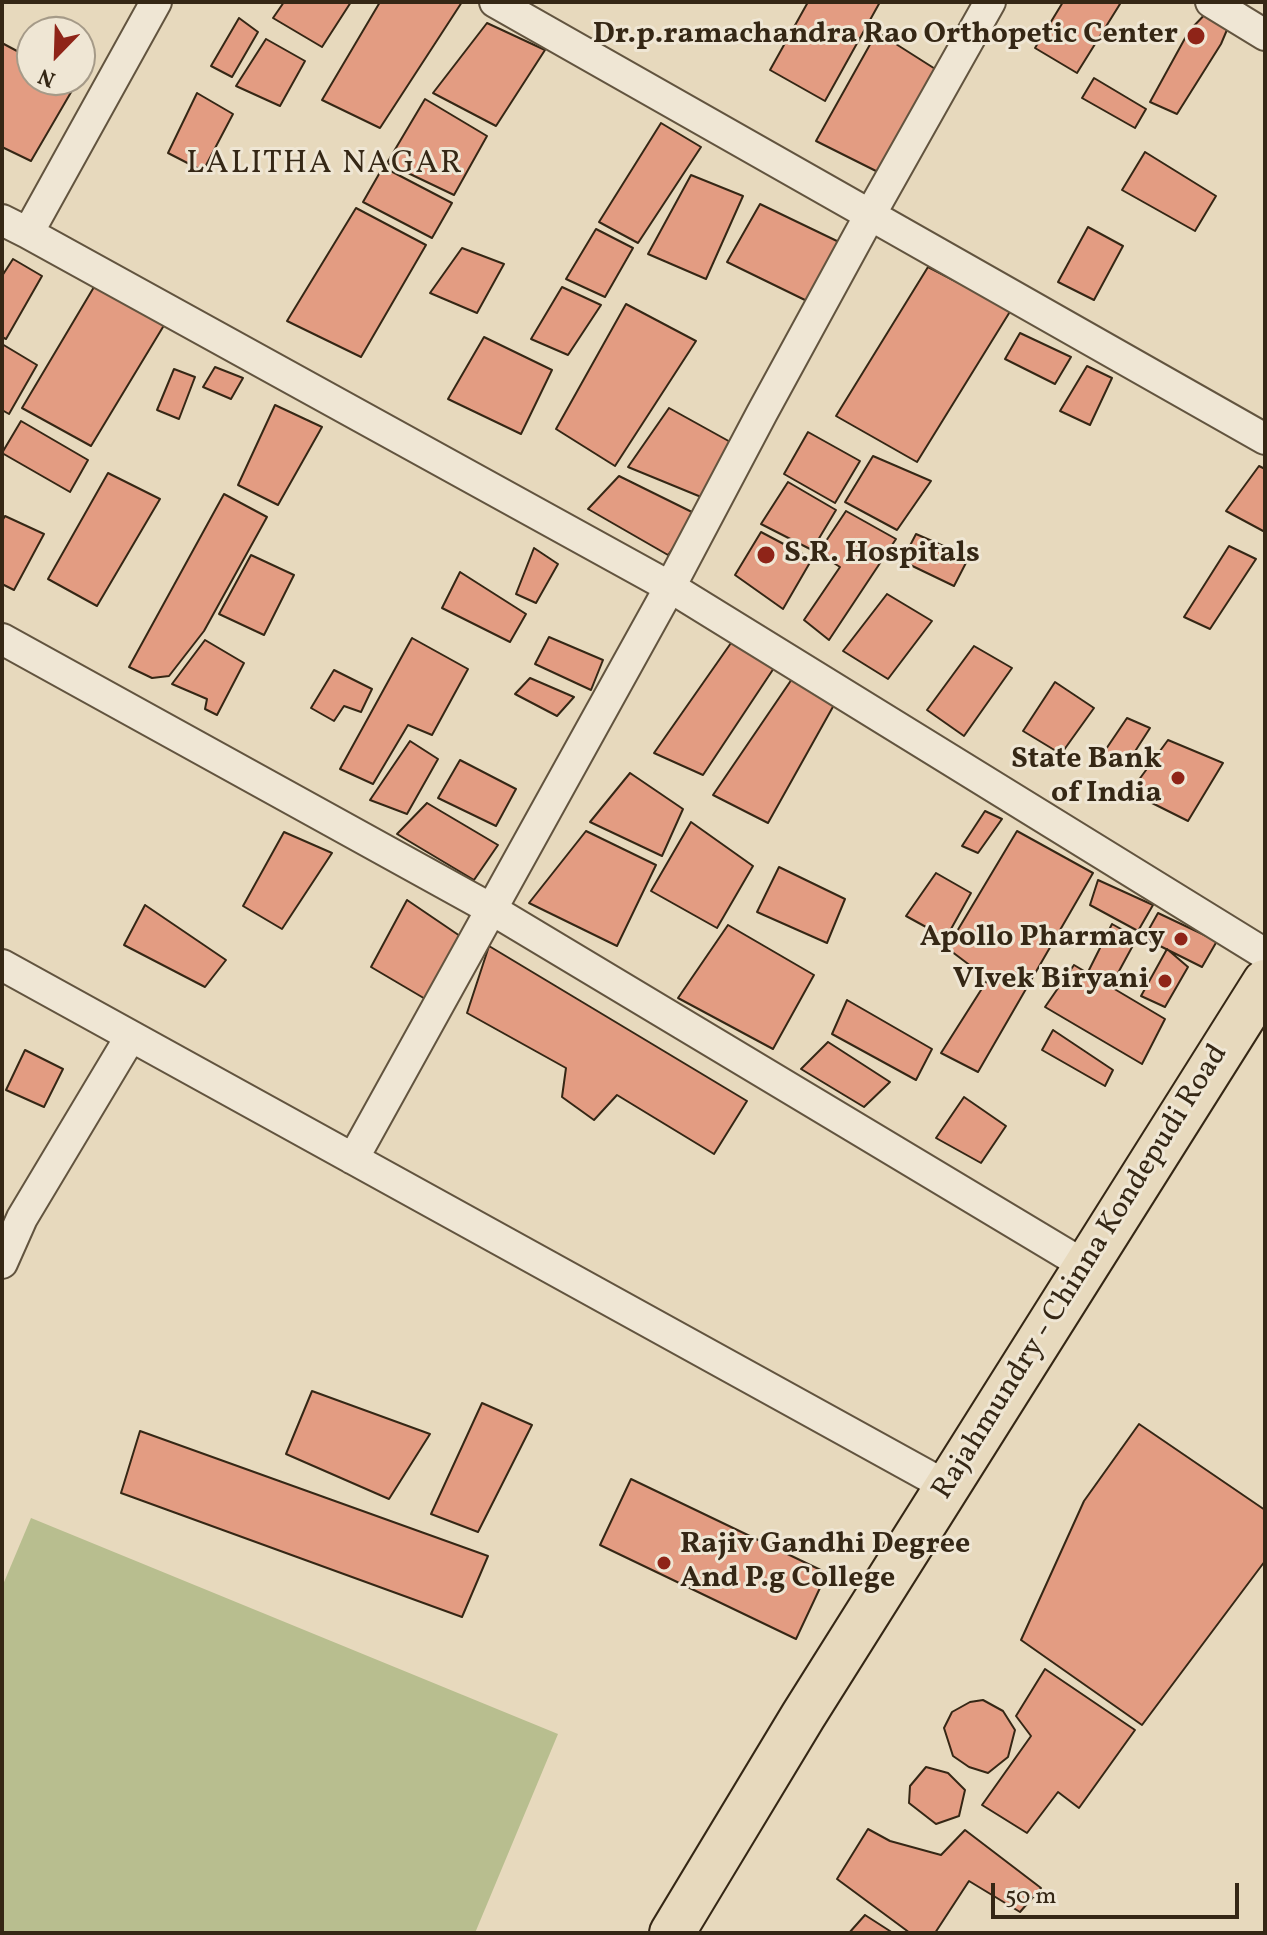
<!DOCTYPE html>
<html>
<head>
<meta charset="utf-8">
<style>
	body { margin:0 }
	#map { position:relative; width:1267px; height:1935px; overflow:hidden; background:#e7d9bd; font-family:Vollkorn,serif }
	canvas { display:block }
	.frame { position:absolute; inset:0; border:4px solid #352715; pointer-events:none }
	.north { position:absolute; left:16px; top:16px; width:80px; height:80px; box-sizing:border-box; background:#efe6d4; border:2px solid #a59a88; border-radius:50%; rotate:203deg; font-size:22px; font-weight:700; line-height:32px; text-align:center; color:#352715 }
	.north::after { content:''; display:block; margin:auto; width:28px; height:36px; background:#8f2418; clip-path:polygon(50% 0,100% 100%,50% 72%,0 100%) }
	.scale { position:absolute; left:991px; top:1883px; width:248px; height:36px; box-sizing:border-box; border:4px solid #352715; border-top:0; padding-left:10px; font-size:24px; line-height:28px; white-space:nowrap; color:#352715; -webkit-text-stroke:6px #efe6d4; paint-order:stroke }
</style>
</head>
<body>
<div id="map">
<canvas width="1267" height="1935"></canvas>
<div class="frame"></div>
<div class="north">N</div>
<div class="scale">50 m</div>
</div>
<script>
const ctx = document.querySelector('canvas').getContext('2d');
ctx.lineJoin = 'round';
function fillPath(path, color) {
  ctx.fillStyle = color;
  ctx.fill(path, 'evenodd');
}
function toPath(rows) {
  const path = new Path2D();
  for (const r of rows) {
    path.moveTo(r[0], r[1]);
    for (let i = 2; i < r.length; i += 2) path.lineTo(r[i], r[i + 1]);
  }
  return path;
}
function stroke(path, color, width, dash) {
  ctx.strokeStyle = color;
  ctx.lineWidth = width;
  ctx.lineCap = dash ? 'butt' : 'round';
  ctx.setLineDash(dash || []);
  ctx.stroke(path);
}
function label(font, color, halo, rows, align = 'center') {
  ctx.font = font + ' Vollkorn,serif';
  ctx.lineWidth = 6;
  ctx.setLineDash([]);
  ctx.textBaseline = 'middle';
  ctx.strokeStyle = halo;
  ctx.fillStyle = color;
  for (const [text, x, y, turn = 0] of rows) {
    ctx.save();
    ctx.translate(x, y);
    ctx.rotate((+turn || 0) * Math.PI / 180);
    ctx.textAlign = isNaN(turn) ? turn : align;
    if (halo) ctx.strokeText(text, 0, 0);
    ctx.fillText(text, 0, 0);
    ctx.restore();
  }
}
fillPath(toPath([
	[31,1518,558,1734,475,1933,2,1933,2,1587]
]), '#b8be8f');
const building = toPath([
	[284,2,351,2,322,47,273,18,284,2],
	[380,2,462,2,380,128,322,100,380,2],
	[808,2,880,2,825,101,770,70,808,2],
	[1063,2,1117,2,1120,4,1077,73,1035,48,1063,2],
	[1212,7,1232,18,1221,44,1177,114,1150,102,1189,31,1212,7],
	[239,18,258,32,232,77,211,66,239,18],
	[487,23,545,50,496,126,433,93,487,23],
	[877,32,940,72,878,172,816,141,877,32],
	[266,39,305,61,280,106,236,86,266,39],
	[2,43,32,59,32,80,73,80,77,82,31,161,2,147,2,43],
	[1094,78,1146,109,1135,128,1082,98,1094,78],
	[197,93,233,114,203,171,168,153,197,93],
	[425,99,487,136,454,195,387,163,425,99],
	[661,123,701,147,638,243,599,222,661,123],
	[1145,152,1216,196,1195,231,1122,190,1145,152],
	[383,167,452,203,432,238,363,202,383,167],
	[691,175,743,196,706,279,648,254,691,175],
	[760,204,839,242,807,301,727,262,760,204],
	[356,208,426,245,361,357,287,321,356,208],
	[1088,227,1123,246,1094,300,1058,282,1088,227],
	[596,229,633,248,605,297,566,279,596,229],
	[462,248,504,264,477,313,430,293,462,248],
	[13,259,42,276,6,339,2,337,2,276,13,259],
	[928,267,1011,310,917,462,836,416,928,267],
	[94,287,166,322,91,446,22,408,94,287],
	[562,287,601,305,568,355,531,339,562,287],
	[626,304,696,341,615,466,556,429,626,304],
	[1020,333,1071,357,1055,384,1005,359,1020,333],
	[484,337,552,370,521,434,448,399,484,337],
	[2,344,37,365,9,414,2,410,2,344],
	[1087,366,1112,378,1090,425,1060,411,1087,366],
	[215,367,243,378,231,399,203,387,215,367],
	[174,369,195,377,179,419,157,410,174,369],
	[275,405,322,427,278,505,238,485,275,405],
	[669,408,734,444,706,499,628,467,669,408],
	[21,421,88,460,70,492,2,453,21,421],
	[808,432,860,461,835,503,784,474,808,432],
	[873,456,931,481,897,530,845,502,873,456],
	[1259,466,1265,469,1265,532,1226,511,1259,466],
	[108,473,160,499,97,606,48,579,108,473],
	[619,476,698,515,668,555,588,509,619,476],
	[788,482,836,510,812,550,761,524,788,482],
	[224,494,267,517,204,631,169,676,152,678,129,667,224,494],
	[846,511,896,539,829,640,804,620,840,567,818,553,846,511],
	[5,516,44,534,14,590,2,584,2,521,5,516],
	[761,532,812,559,783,609,735,575,761,532],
	[916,534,969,557,954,586,902,561,916,534],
	[1229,546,1256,559,1210,629,1184,617,1229,546],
	[534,548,558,564,536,603,516,594,534,548],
	[251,555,294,575,264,635,219,614,251,555],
	[460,572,526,614,510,642,442,608,460,572],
	[887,594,932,621,888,679,843,651,887,594],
	[549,637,603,660,591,690,535,664,549,637],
	[412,638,468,669,432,735,408,725,373,784,340,769,412,638],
	[205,640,244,663,217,715,205,709,207,699,172,684,205,640],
	[731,643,774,668,703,775,654,753,731,643],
	[974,646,1012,668,964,736,927,710,974,646],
	[334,670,372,689,361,712,344,706,334,721,311,708,334,670],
	[794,676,839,696,768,823,713,795,794,676],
	[530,678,574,697,557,716,515,694,530,678],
	[1055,682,1094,708,1061,754,1023,731,1055,682],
	[1127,718,1150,728,1125,767,1102,755,1127,718],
	[1168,740,1223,763,1188,821,1130,792,1168,740],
	[410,741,438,759,407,814,370,800,410,741],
	[460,760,516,789,496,826,438,798,460,760],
	[630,773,683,809,662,856,590,822,630,773],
	[427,803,498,845,474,880,397,834,427,803],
	[985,811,1002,819,978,853,962,846,985,811],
	[691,822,753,866,717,928,651,891,691,822],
	[586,831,656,865,617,946,529,903,586,831],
	[1017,831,1093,873,978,1072,941,1053,988,979,947,948,1017,831],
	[284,832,332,853,282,929,243,906,284,832],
	[779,867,845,899,827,943,757,912,779,867],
	[936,873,971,893,946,938,906,916,936,873],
	[1098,880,1153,905,1138,931,1090,905,1098,880],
	[407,900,460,936,427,1000,371,967,407,900],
	[145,905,226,960,205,987,124,945,145,905],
	[1158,913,1217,941,1202,967,1144,938,1158,913],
	[1112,924,1137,938,1112,984,1088,972,1112,924],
	[728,925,814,975,773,1049,678,998,728,925],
	[489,946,747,1101,714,1154,617,1095,594,1120,562,1097,566,1068,467,1013,489,946],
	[1167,949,1188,967,1165,1007,1141,996,1167,949],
	[1074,965,1165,1019,1142,1064,1045,1007,1074,965],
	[847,1000,932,1049,916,1080,832,1034,847,1000],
	[1053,1030,1113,1070,1105,1086,1042,1050,1053,1030],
	[828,1042,890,1082,864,1107,801,1069,828,1042],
	[25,1050,63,1069,44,1107,6,1090,25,1050],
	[964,1097,1006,1126,981,1163,936,1138,964,1097],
	[312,1391,430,1434,389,1499,286,1454,312,1391],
	[482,1403,532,1425,478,1532,431,1514,482,1403],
	[1139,1424,1265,1510,1265,1561,1142,1725,1021,1640,1084,1501,1139,1424],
	[140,1431,488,1556,462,1617,121,1493,140,1431],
	[631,1479,827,1573,796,1639,600,1545,631,1479],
	[1045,1669,1135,1730,1079,1808,1058,1792,1027,1833,982,1805,1031,1736,1016,1716,1045,1669],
	[983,1700,1003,1711,1015,1730,1008,1757,988,1773,969,1767,953,1756,944,1728,952,1712,970,1702,983,1700],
	[926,1767,948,1773,965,1790,959,1816,936,1824,909,1803,910,1786,926,1767],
	[868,1829,890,1841,941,1855,965,1830,1041,1888,1020,1912,969,1881,935,1933,910,1933,837,1879,868,1829],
	[865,1915,893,1933,849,1933,865,1915]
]);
fillPath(building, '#e39c82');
stroke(building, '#352715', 2);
const street = toPath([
	[495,2,1265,439],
	[1211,2,1265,35],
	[2,220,28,233,670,587,1265,954],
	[28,233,156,2],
	[2,639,491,909,1086,1266],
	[2,965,948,1487],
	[353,1159,670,587,762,413,870,215,990,2],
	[2,1263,22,1218,131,1036]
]);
const primary = toPath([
	[672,1933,803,1716,1265,982]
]);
stroke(street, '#62543f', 34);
stroke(primary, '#352715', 48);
stroke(street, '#efe6d4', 30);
stroke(primary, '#e7d9bd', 44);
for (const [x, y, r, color] of [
	[1196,36,10,"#8f2418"],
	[766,555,10,"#8f2418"],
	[1178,778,8,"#8f2418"],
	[1181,939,8,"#8f2418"],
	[1165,981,8,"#8f2418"],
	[664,1563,8,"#8f2418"]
]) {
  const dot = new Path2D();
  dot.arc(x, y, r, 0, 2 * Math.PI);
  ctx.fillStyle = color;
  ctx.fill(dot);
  stroke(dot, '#efe6d4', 3);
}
label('bold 30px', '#352715', '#efe6d4', [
	["Dr.p.ramachandra Rao Orthopetic Center",1178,36],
	["S.R. Hospitals",784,555,"left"],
	["State Bank",1162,761],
	["of India",1162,795],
	["Apollo Pharmacy",1165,939],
	["VIvek Biryani",1149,981],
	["Rajiv Gandhi Degree",680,1546,"left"],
	["And P.g College",680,1580,"left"]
], 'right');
label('30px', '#352715', '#efe6d4', [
	["Rajahmundry - Chinna Kondepudi Road",1082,1273,-58]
]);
ctx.letterSpacing = '2px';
label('32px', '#352715', '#efe6d4', [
	["LALITHA NAGAR",325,166]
]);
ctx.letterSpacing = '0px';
</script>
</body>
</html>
